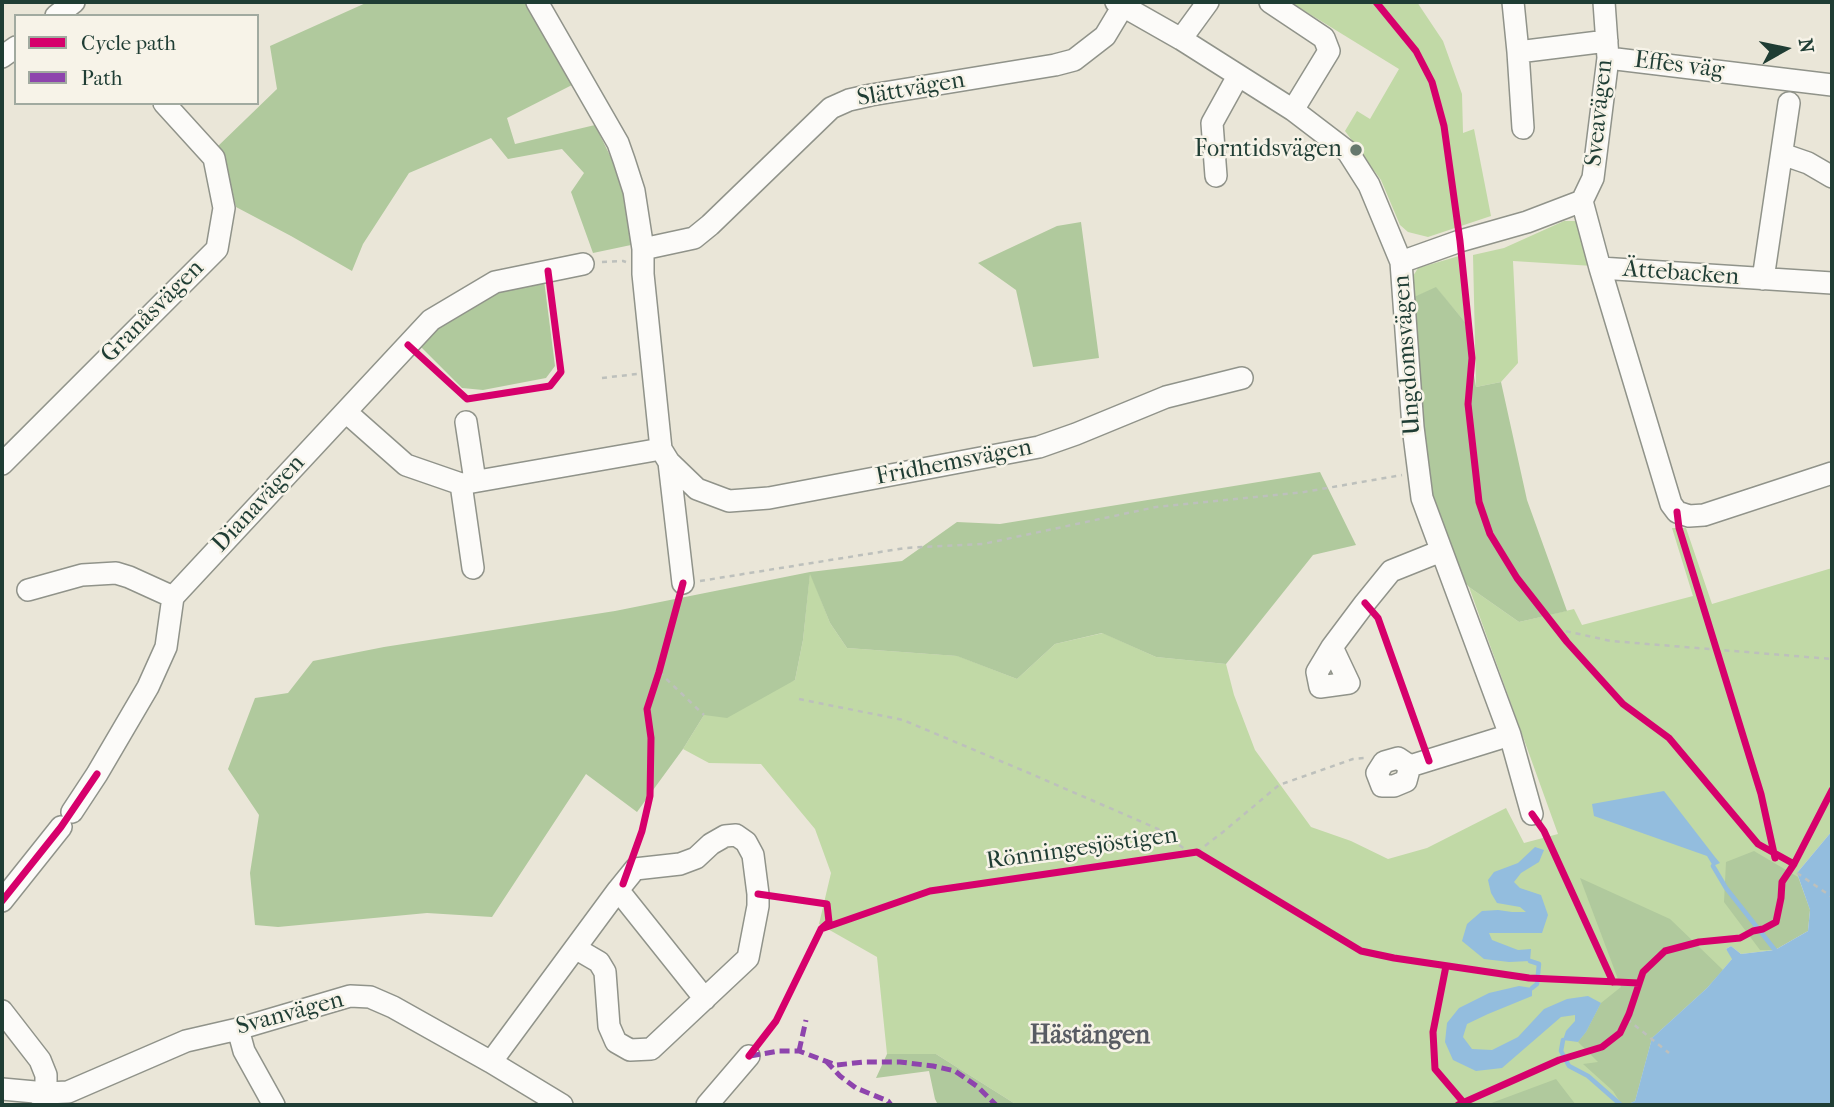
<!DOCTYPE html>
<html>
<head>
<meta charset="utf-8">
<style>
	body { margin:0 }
	#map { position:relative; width:1834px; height:1107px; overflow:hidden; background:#eae6d8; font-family:"IM FELL French Canon",serif }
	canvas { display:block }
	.frame { position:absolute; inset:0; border:4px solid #1f3d34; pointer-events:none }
	.legend { position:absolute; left:14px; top:14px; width:245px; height:91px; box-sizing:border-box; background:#f7f3e8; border:2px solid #a1aaa0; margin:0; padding:9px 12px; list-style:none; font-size:21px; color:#1f3d34 }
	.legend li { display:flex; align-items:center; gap:14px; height:35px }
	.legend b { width:35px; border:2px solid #a1aaa0 }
	.north { position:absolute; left:1750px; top:14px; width:70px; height:70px; -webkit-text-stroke:5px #f7f3e8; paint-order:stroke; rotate:81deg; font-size:19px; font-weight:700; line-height:28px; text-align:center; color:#1f3d34 }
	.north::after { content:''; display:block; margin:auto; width:24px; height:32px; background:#1f3d34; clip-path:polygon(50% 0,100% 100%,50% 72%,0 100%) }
</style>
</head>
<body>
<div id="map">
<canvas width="1834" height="1107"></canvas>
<div class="frame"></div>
<ul class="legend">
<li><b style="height:9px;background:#d6006c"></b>Cycle path</li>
<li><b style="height:9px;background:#8e44ad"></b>Path</li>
</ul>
<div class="north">N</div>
</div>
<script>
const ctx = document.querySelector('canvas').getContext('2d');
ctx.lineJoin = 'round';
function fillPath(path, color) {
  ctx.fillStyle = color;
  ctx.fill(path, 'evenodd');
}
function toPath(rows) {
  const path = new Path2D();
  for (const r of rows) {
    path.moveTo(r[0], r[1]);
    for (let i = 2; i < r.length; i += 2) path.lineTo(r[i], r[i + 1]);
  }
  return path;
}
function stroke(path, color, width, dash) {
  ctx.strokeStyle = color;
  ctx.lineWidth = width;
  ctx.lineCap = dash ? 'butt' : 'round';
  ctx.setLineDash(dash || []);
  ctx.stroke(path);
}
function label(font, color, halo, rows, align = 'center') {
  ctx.font = font + ' "IM FELL French Canon",serif';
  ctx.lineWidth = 5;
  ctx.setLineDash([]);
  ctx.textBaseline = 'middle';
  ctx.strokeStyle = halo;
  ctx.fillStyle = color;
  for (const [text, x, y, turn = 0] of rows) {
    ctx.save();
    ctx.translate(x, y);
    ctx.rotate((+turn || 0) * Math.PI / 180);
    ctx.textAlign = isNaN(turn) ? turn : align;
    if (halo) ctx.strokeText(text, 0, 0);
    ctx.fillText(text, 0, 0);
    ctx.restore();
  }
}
fillPath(toPath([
	[1290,2,1417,2,1443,41,1462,94,1463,133,1474,129,1491,216,1428,237,1408,232,1400,225,1381,180,1345,131,1357,111,1370,119,1399,69],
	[1564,221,1576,221,1593,266,1513,261,1518,363,1501,382,1476,387,1473,255,1504,248],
	[1459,256,1465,322,1436,288,1415,297,1418,436,1410,281,1418,268],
	[1672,528,1686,528,1712,604,1832,568,1832,831,1797,873,1810,910,1775,950,1741,954,1731,946,1726,949,1733,958,1707,988,1652,1038,1635,1101,1626,1105,1017,1105,936,1054,887,1054,877,957,819,924,831,873,815,829,761,764,709,763,683,749,704,715,795,680,803,640,810,572,830,623,847,648,958,656,1017,679,1055,644,1103,633,1156,657,1226,664,1234,695,1255,750,1311,827,1351,841,1388,859,1427,848,1506,808,1524,843,1558,834,1469,587,1519,622,1574,609,1582,625,1693,596]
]), '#c1d9a6');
fillPath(toPath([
	[368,2,525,2,572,85,507,118,515,144,595,125,621,178,631,245,593,253,571,192,584,173,562,149,508,159,491,138,409,173,363,244,352,271,291,236,236,207,228,174,216,148,277,89,270,46],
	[1081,222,1099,358,1033,367,1016,290,978,263,1057,226],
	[544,280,555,366,546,378,483,390,462,388,418,344,436,328,499,290],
	[1436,287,1465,322,1476,387,1501,382,1527,500,1567,611,1519,622,1469,587,1456,572,1427,482,1423,459,1414,297],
	[1320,472,1356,545,1313,555,1226,664,1156,657,1102,633,1055,644,1017,679,957,656,847,648,830,623,810,574,803,640,795,680,727,718,704,715,683,749,637,812,586,774,492,917,427,913,278,927,255,925,250,873,259,815,228,769,255,698,288,693,313,661,384,647,615,611,810,572,902,561,957,522,1000,524],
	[1754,851,1798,877,1810,910,1808,931,1775,950,1760,950,1724,902,1726,862],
	[1580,878,1670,919,1723,970,1707,988,1652,1038,1635,1101,1626,1105,1622,1105,1613,1091,1583,1064,1598,1062,1578,1042,1586,1032,1601,1003,1621,987],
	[887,1054,936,1054,1017,1105,938,1105,935,1099,929,1071,876,1078],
	[1556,1079,1576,1105,1486,1105]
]), '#b0c99d');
fillPath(toPath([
	[1664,791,1715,857,1720,863,1713,866,1707,856,1594,816,1592,804],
	[1832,831,1832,1105,1626,1105,1635,1101,1652,1038,1707,988,1732,959,1726,949,1731,946,1741,954,1775,950,1808,931,1810,910,1797,873],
	[1535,847,1544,850,1539,862,1521,873,1514,882,1520,888,1541,895,1548,915,1542,933,1489,933,1492,940,1518,950,1531,949,1530,961,1509,962,1484,959,1462,941,1467,924,1482,911,1498,910,1512,912,1526,912,1520,907,1497,903,1491,893,1488,880,1494,872,1518,863],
	[1519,986,1532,988,1532,996,1488,1014,1467,1024,1463,1037,1472,1049,1492,1050,1518,1037,1544,1009,1567,999,1588,996,1601,1003,1586,1032,1578,1042,1563,1040,1566,1031,1575,1021,1575,1015,1561,1017,1502,1068,1476,1071,1453,1060,1445,1042,1447,1023,1459,1008,1489,993]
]), '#93bdde');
stroke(toPath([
	[1713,866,1726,888,1775,950],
	[1530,961,1539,964,1537,984,1532,988],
	[1563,1040,1561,1051,1569,1066,1588,1076,1621,1105]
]), '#93bdde', 4.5);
const minor = toPath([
	[537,2,618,143,624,160,634,191,643,249,643,274,661,449,669,462,697,489,729,501,769,498,1039,447,1076,434,1166,397,1242,378],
	[1116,2,1181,39,1293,110,1348,152,1369,185,1401,262,1413,427,1422,498,1510,735,1532,814],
	[1270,2,1324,38,1329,51,1293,110],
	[1513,2,1518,52,1523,128],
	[56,16,74,2],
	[1181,39,1208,2],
	[1518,52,1607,41],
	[2,57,16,47],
	[1608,58,1832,85],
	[1782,154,1808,163,1832,177],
	[1216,176,1212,123,1238,76],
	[1582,201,1600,268,1671,504,1677,512,1689,516,1704,515,1832,473],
	[643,249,694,238,710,225,831,108,849,100,871,95,1055,65,1074,60,1105,36,1123,6],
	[1401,262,1460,241,1527,222,1582,201,1593,178,1608,58,1604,2],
	[1600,268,1832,283],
	[1763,279,1789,103],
	[346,412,406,465,461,484,661,449],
	[466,422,475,481],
	[669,462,683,583],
	[2,464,217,249,224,208,214,158,164,103],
	[461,484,473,568],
	[28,590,82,575,116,573,129,577,173,597],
	[1332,647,1349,683,1320,687,1317,672,1332,647,1365,603,1391,571,1441,551],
	[1410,766,1406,781,1394,786,1382,786,1377,773,1384,762,1398,758,1410,766,1510,735],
	[72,812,97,774,148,687,166,647,173,597,431,320,495,282,583,264],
	[618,890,705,999],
	[2,901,61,827],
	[2,1011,40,1060,46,1075,46,1093,42,1105],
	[238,1029,244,1051,274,1105],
	[491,1062,618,890,635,869,680,864,696,858,711,844,725,836,736,835,746,842,753,855,758,894,758,906,748,958,651,1049,630,1050,616,1042,609,1026,605,972,599,962,575,948],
	[2,1089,46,1093,68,1092,186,1041,238,1029,350,996,370,997,393,1007,491,1062,562,1105],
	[707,1105,749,1056]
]);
stroke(minor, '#90938a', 24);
stroke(toPath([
	[602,262,623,261,626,262],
	[602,378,637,374],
	[700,581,905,548,983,544,1156,507,1304,492,1402,475],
	[1556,629,1611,641,1832,659],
	[659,672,704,715],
	[799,699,903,720,1029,773,1158,829,1190,853],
	[1197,852,1223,832,1279,785,1353,759,1365,758],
	[1797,873,1832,897],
	[1627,1019,1669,1053]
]), '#bdc0bc', 2.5, [5, 5]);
stroke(minor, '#fcfbf9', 21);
stroke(toPath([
	[799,1051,806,1020],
	[750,1056,779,1051,799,1051,836,1065,865,1062,900,1062,933,1066,955,1071,978,1087,996,1105],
	[826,1061,840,1076,856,1088,888,1101,891,1105]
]), '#8e44ad', 5, [10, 5]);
stroke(toPath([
	[1376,2,1416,51,1432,82,1444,126,1460,241,1472,358,1468,404,1479,502,1490,534,1517,578,1567,642,1623,704,1669,738,1758,844,1794,864],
	[408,345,467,399,550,386,561,372,548,271],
	[1677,512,1679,528,1761,794,1775,858],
	[1365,603,1378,618,1429,761],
	[1532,814,1544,831,1613,982],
	[623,884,642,831,650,796,651,738,647,709,659,672,683,583],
	[2,901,61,827,97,774],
	[821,929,930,891,1197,852,1361,951,1394,958,1529,978,1639,983],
	[1446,966,1433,1032,1435,1069,1464,1103],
	[749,1056,776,1021,821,929,829,922,827,904,758,894],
	[1458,1105,1559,1060,1602,1047,1620,1033,1629,1014,1643,972,1665,951,1699,942,1740,938,1753,931,1763,929,1776,922,1781,898,1782,882,1794,864,1832,790]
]), '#d6006c', 7);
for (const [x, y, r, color] of [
	[1356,150,7,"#66786d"]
]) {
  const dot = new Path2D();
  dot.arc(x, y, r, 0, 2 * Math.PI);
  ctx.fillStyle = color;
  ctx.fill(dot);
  stroke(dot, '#f7f3e8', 2.5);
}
label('24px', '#1f3d34', '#f7f3e8', [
	["Effes väg",1679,66,7],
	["Slättvägen",911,90,-10],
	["Sveavägen",1600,113,-84],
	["Ättebacken",1681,274,4],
	["Granåsvägen",153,312,-45],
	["Ungdomsvägen",1408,355,-94],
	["Fridhemsvägen",954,463,-11],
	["Dianavägen",259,504,-47],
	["Rönningesjöstigen",1082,849,-8],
	["Svanvägen",290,1014,-15]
]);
label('24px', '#1f3d34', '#f7f3e8', [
	["Forntidsvägen",1342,150]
], 'right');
label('bold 26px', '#585c63', '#f7f3e8', [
	["Hästängen",1090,1037]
]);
</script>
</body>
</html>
